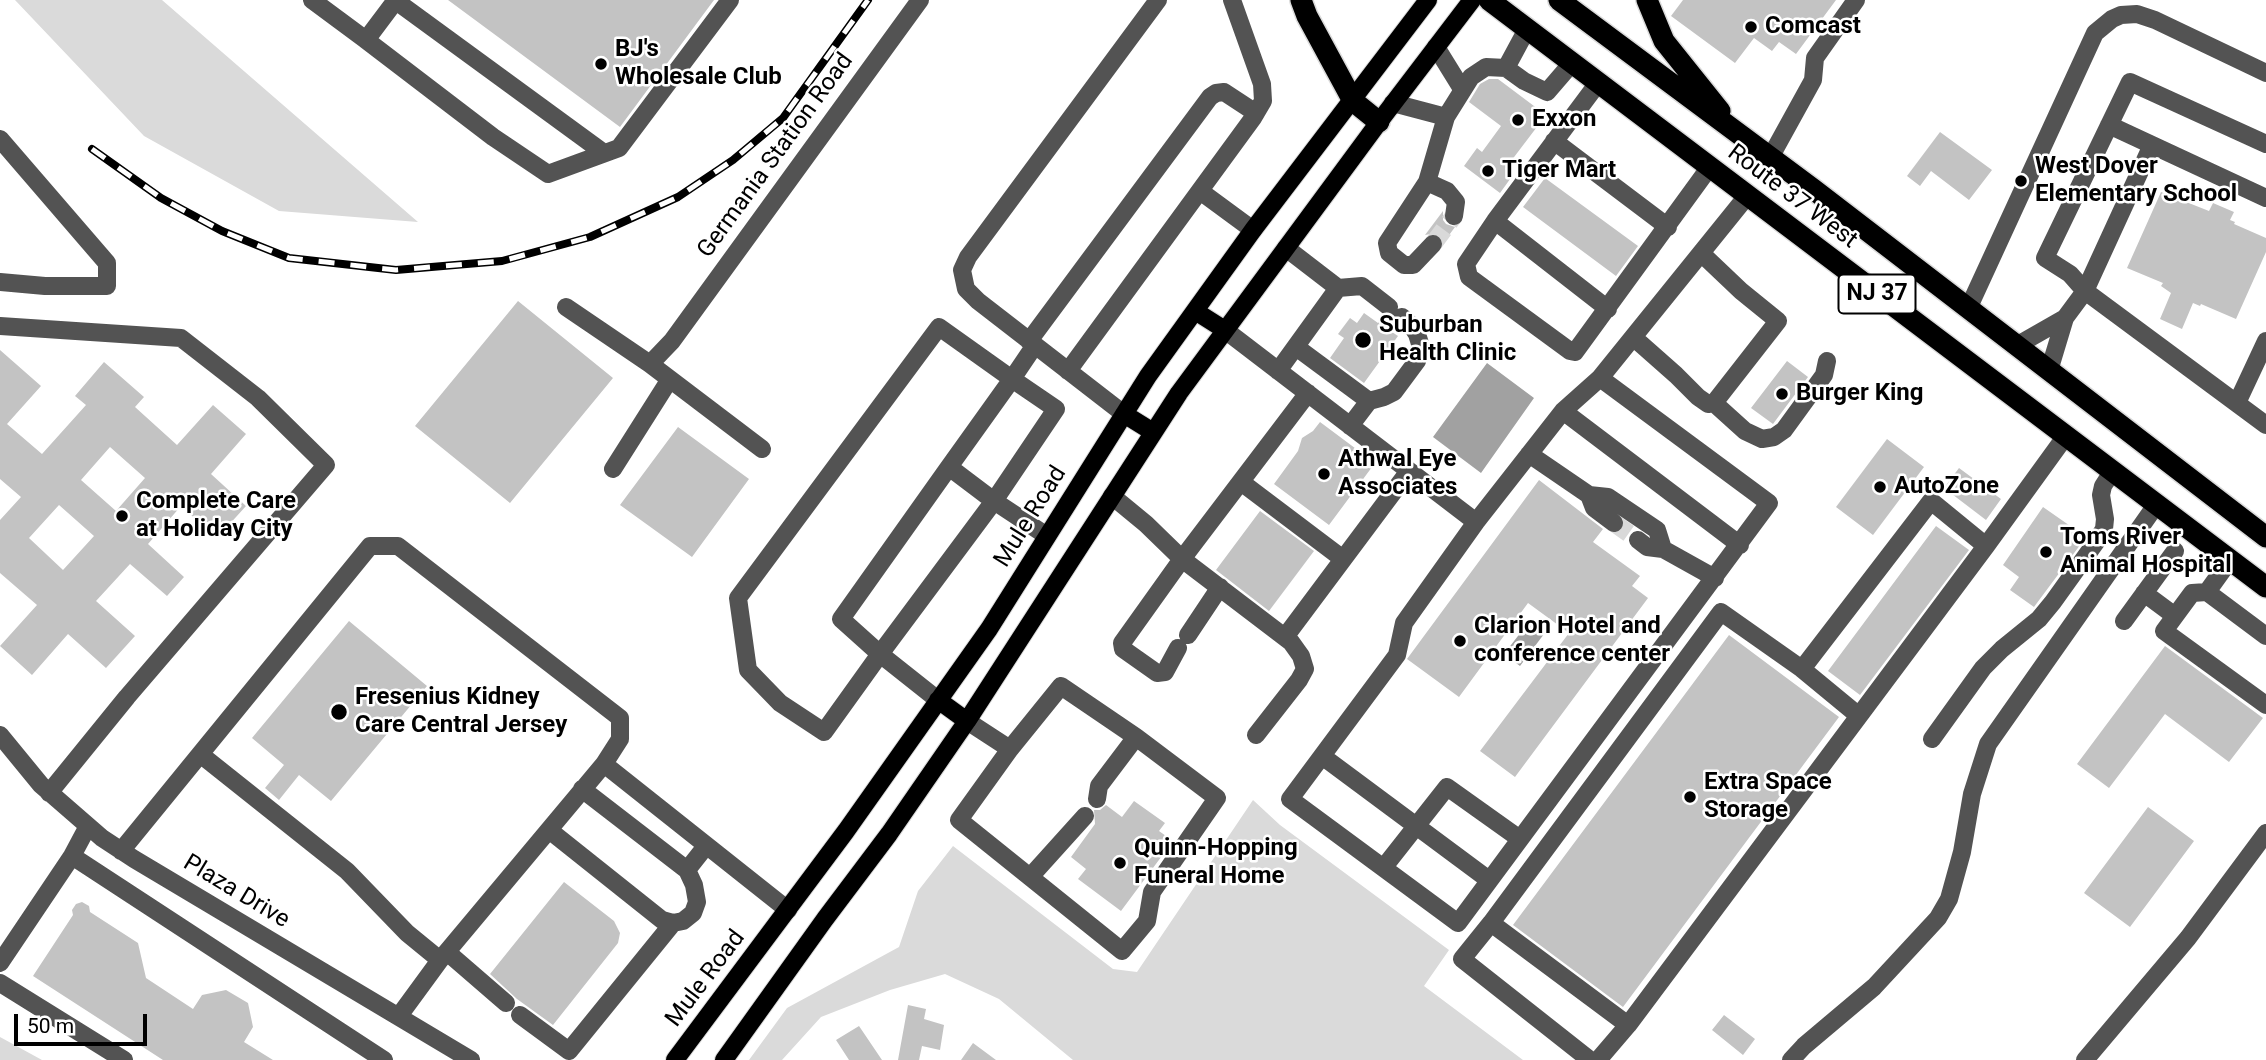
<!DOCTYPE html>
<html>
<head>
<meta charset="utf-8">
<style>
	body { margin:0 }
	#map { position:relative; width:2266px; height:1060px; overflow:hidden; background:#fff; font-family:Roboto,sans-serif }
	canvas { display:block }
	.scale { position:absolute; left:14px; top:1014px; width:133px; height:32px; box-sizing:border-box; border:4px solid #000; border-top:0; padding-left:9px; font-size:21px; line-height:24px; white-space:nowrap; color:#000; -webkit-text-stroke:5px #fff; paint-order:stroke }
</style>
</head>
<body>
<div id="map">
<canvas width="2266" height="1060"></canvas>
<div class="scale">50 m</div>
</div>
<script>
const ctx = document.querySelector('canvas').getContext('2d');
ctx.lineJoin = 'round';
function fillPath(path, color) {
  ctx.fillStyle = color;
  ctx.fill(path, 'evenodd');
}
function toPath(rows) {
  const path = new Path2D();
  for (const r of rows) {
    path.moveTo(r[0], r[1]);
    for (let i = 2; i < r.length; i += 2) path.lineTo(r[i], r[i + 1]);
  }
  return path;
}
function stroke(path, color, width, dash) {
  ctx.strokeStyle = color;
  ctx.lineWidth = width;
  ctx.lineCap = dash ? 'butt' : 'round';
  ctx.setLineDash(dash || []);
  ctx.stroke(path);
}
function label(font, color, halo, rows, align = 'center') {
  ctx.font = font + ' Roboto,sans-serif';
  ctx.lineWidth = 5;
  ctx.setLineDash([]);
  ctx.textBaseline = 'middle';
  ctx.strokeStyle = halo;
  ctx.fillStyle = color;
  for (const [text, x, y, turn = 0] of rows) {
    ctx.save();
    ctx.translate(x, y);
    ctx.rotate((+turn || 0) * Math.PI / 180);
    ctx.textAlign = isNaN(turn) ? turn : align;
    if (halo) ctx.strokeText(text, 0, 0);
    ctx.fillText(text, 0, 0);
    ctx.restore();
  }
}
fillPath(toPath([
	[15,0,162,0,418,222,279,211,144,136],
	[1253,800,1280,825,1449,950,1424,986,1523,1060,1073,1060,999,999,945,974,890,990,821,1017,782,1060,749,1060,787,1008,899,947,918,891,953,846,1113,969,1137,972],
	[0,1037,42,1060,0,1060]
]), '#dadada');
fillPath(toPath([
	[1487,363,1534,398,1481,473,1433,437],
	[1528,623,1544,634,1520,666,1504,654]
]), '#a1a1a1');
fillPath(toPath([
	[448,0,714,0,620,127],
	[1683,0,1836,0,1796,54,1779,42,1772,51,1754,38,1735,63,1671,16],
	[1489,79,1498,79,1546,115,1505,169,1513,175,1500,193,1464,166,1477,148,1482,152,1501,126,1469,102,1480,84],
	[1940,132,1992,170,1969,200,1931,171,1920,186,1907,176],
	[1545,178,1638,246,1616,276,1523,207],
	[2161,192,2209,211,2213,203,2234,212,2230,220,2235,222,2234,224,2266,238,2266,252,2236,319,2201,304,2200,306,2193,303,2182,329,2160,319,2171,293,2161,286,2163,283,2127,268],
	[1443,211,1443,220,1446,224,1455,227,1444,242,1441,236,1436,233,1425,235],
	[518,301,613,378,510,503,415,426],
	[1364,313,1378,323,1382,316,1391,318,1396,327,1392,332,1398,336,1364,383,1330,358,1344,338,1338,334,1350,318,1357,323],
	[0,350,41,386,7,424,42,454,86,405,75,396,104,362,144,397,135,407,177,445,213,405,246,434,211,474,246,506,217,538,181,506,148,544,184,577,167,596,130,564,96,601,135,636,106,668,68,634,32,675,0,646,37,605,0,573,0,520,21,497,0,479],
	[110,447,145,478,116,511,81,480],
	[59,505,94,536,63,570,29,538],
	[1787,361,1808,377,1773,424,1751,408],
	[1320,422,1375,463,1329,525,1274,484,1298,451,1302,438,1313,431],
	[678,427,749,479,692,557,620,505],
	[1887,439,1924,467,1873,535,1836,507],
	[1959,468,2001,499,1986,520,1944,488],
	[1539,480,1603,529,1593,542,1640,576,1632,586,1648,598,1515,777,1480,751,1569,633,1528,603,1459,697,1407,659],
	[2043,507,2086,537,2034,607,2010,590,2019,577,2003,565],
	[1260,511,1314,551,1269,611,1216,570],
	[1936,526,1969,550,1860,695,1828,671],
	[349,621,427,686,331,801,299,775,279,800,265,788,284,765,252,738],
	[1729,635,1839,717,1623,1007,1513,925],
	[2165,646,2263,718,2229,762,2165,714,2109,788,2077,764],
	[1134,801,1165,823,1159,831,1173,841,1121,911,1078,879,1086,869,1071,857,1095,824,1094,810,1100,810,1106,805,1122,817],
	[2148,807,2194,841,2130,927,2084,893],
	[564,882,614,921,620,933,618,943,553,1025,517,999,490,974],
	[82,902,89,906,90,912,138,943,146,978,193,1009,202,995,226,990,248,1003,253,1027,244,1042,273,1060,163,1060,33,976,73,915,72,910,76,904],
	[908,1005,926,1009,924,1019,944,1025,940,1050,922,1046,919,1060,898,1060],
	[1724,1015,1755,1039,1743,1055,1712,1030],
	[859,1026,882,1060,849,1060,836,1040],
	[973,1043,996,1060,961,1060]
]), '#c3c3c3');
stroke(toPath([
	[1433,244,1454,216],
	[1614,523,1638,540]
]), '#d9d9d9', 18, [18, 9]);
const major = toPath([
	[1195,311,1225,330],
	[1124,414,1153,432],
	[938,700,967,721],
	[675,1060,846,831,989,629,1148,376,1253,230,1428,0],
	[724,1060,825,919,889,834,967,721,1179,393,1379,122,1472,0]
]);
const highway = toPath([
	[1301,0,1307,16,1353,101,1379,122],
	[1489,0,2266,587],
	[1559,0,1813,189,2266,537],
	[1647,0,1664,41,1720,111]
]);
stroke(major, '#dbdbdb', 20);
stroke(highway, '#dbdbdb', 24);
stroke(toPath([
	[312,0,366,40],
	[396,0,366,40,493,137,548,174,619,148,730,0],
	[396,1,604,153],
	[1436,47,1462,89],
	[1506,68,1527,29],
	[1598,83,1495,221,1466,264,1469,277,1570,351,1575,352,1709,168],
	[1393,103,1446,117],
	[2109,125,2266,198],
	[0,139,107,263,107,286,45,286,0,282],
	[1554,141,1668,227],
	[2266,144,2130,82,2045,258,2070,274,2085,291,2266,425],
	[1770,158,1813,80,1815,58,1856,0],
	[1427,182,1447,191,1456,202,1454,216],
	[1200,191,1253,230],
	[1495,221,1608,309],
	[1433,244,1413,265,1404,265,1389,253,1387,243,1427,182,1446,117,1471,77,1486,67,1506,68,1524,81,1547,92,1572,63],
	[1286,248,1338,288,1362,286,1389,307],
	[566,307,650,364,672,341,920,0],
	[1968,309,2095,33,2112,19,2121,15,2137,14,2155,20,2266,73],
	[2065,318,2085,291,2152,145],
	[0,326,181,338,258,398,326,465,127,697,49,793],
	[1225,330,1476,522,1563,411,1600,378,1747,196],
	[1633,337,1676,375,1698,397,1708,404,1714,403,1778,321,1741,291,1701,253],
	[1029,341,1210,97,1216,93,1224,92,1256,113],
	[1035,345,1012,379,1056,409,994,501,880,654,824,732,780,703,748,670,738,598,939,327,1012,379,949,467,994,501,1047,536],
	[2016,346,2065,318,2049,371],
	[1296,347,1369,401],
	[650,364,762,449],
	[1068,371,1253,118,1263,101,1262,84,1232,0],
	[1278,371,1338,288],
	[1714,403,1745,431,1762,439,1774,437,1784,430,1824,375,1827,361],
	[2237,403,2266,341],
	[1563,411,1740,545],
	[1124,414,978,301,966,289,962,270,968,257,1158,0],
	[1350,426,1369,401,1384,397,1394,392,1417,361,1421,347,1417,334,1411,325,1402,317],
	[1529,454,1589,495,1608,497,1657,530,1663,549],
	[613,469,670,379],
	[1241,482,1343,559],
	[1589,495,1594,508,1614,523],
	[1112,496,1146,524,1182,559,1291,642,1301,656,1305,669,1299,680,1256,735],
	[1476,522,1404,623,1397,655,1290,799,1458,923,1769,503,1600,378],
	[1638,540,1647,547,1663,549,1715,578],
	[2230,560,2207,592,2266,636],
	[2207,592,2192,593,2164,631,2266,705],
	[2144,593,2175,616],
	[2124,621,2175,551],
	[1188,635,1220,587],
	[1285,637,1409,471],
	[1178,648,1165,672,1157,673,1123,649,1122,643,1182,559,1308,393],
	[1802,669,1931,501,1986,546],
	[938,700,880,654,841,619,949,467],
	[1859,716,1802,669,1721,612,1491,923,1628,1025,1986,546,2065,437],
	[967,721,1010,749],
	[0,735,41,785,102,838,134,859,471,1060],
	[1932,739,1983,668,2002,649,2039,619,2053,602,2096,542,2104,529,2105,519,2101,495,2103,486,2112,472],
	[200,754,347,871,407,933,440,960],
	[1322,756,1489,880],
	[582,789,687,870],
	[1097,799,1099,786,1136,737,1061,686,1010,749,959,820,1122,951,1147,921,1152,892,1217,798,1136,737],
	[88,826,72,856,384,1060],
	[549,830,662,920,673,923,683,921,693,913,697,902,694,885,687,870,706,846],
	[121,851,370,546,398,546,620,718,620,739,604,764],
	[1384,867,1447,787,1520,839],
	[1030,877,1085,816],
	[1491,923,1462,959,1590,1060],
	[447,952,506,1003],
	[0,963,72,856],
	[0,983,124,1060],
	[520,1015,569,1051,673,923],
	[399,1016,440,960,604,764,788,910],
	[1598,1060,1628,1025],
	[1791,1060,1804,1046,1874,987,1938,918,1949,899,1962,852,1972,794,1988,744,2156,505],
	[2085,1060,2188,938,2266,833]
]), '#535353', 18);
stroke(major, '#000', 18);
stroke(highway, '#000', 21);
const rail = toPath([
	[92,149,161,198,222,231,289,258,396,270,502,261,590,237,678,197,733,160,783,118,868,0]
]);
stroke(rail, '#000', 8);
stroke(rail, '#fff', 5, [16]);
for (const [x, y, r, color] of [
	[1751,27,7,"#000"],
	[601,64,7,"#000"],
	[1518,120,7,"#000"],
	[1488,171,7,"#000"],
	[2021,181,7,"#000"],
	[1363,340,9,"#000"],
	[1782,394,7,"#000"],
	[1324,474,7,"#000"],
	[1880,487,7,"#000"],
	[122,516,7,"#000"],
	[2046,552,7,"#000"],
	[1460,641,7,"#000"],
	[339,712,9,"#000"],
	[1690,797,7,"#000"],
	[1120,863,7,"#000"]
]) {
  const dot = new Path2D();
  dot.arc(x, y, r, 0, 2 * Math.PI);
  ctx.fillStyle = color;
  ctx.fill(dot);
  stroke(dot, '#fff', 2.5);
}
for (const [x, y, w] of [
	[1877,294,77]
]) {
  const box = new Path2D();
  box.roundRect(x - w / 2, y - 19.5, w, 39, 5);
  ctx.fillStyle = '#fff';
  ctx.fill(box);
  stroke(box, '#000', 2);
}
label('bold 23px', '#000', null, [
	["NJ 37",1877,294]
]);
label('bold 24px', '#000', '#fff', [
	["Comcast",1765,27],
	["BJ's",615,50],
	["Wholesale Club",615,78],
	["Exxon",1532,120],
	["West Dover",2035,167],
	["Elementary School",2035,195],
	["Tiger Mart",1502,171],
	["Suburban",1379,326],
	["Health Clinic",1379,354],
	["Burger King",1796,394],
	["Athwal Eye",1338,460],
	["Associates",1338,488],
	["AutoZone",1894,487],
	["Complete Care",136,502],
	["at Holiday City",136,530],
	["Toms River",2060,538],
	["Animal Hospital",2060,566],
	["Clarion Hotel and",1474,627],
	["conference center",1474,655],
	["Fresenius Kidney",355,698],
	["Care Central Jersey",355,726],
	["Extra Space",1704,783],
	["Storage",1704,811],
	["Quinn-Hopping",1134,849],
	["Funeral Home",1134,877]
], 'left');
label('24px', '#000', '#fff', [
	["Germania Station Road",776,156,-54],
	["Route 37 West",1792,197,37],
	["Mule Road",1031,517,-58],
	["Plaza Drive",236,892,31],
	["Mule Road",706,979,-53]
]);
</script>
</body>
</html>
